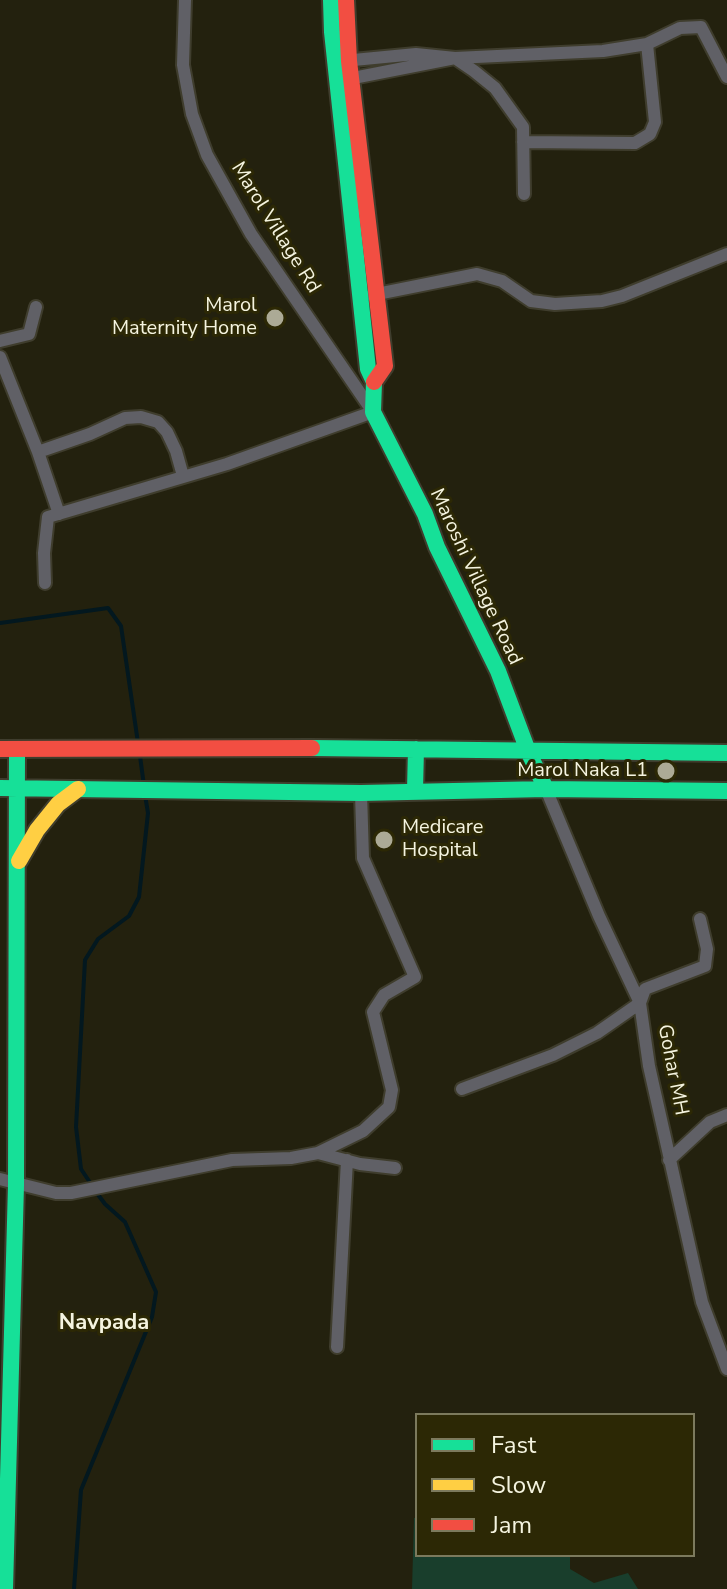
<!DOCTYPE html>
<html>
<head>
<meta charset="utf-8">
<style>
	body { margin:0 }
	#map { position:relative; width:727px; height:1589px; overflow:hidden; background:#23210e; font-family:"Nunito Sans",sans-serif }
	canvas { display:block }
	.legend { position:absolute; left:415px; top:1413px; width:280px; height:144px; box-sizing:border-box; background:#2c2805; border:2px solid #7c7a5d; margin:0; padding:10px 14px; list-style:none; font-size:24px; color:#f5f4e0 }
	.legend li { display:flex; align-items:center; gap:16px; height:40px }
	.legend b { width:40px; border:2px solid #7c7a5d }
</style>
</head>
<body>
<div id="map">
<canvas width="727" height="1589"></canvas>
<ul class="legend">
<li><b style="height:10px;background:#16e098"></b>Fast</li>
<li><b style="height:10px;background:#ffcf43"></b>Slow</li>
<li><b style="height:10px;background:#f24e42"></b>Jam</li>
</ul>
</div>
<script>
const ctx = document.querySelector('canvas').getContext('2d');
ctx.lineJoin = 'round';
function fillPath(path, color) {
  ctx.fillStyle = color;
  ctx.fill(path, 'evenodd');
}
function toPath(rows) {
  const path = new Path2D();
  for (const r of rows) {
    path.moveTo(r[0], r[1]);
    for (let i = 2; i < r.length; i += 2) path.lineTo(r[i], r[i + 1]);
  }
  return path;
}
function stroke(path, color, width, dash) {
  ctx.strokeStyle = color;
  ctx.lineWidth = width;
  ctx.lineCap = dash ? 'butt' : 'round';
  ctx.setLineDash(dash || []);
  ctx.stroke(path);
}
function label(font, color, halo, rows, align = 'center') {
  ctx.font = font + ' "Nunito Sans",sans-serif';
  ctx.lineWidth = 6;
  ctx.setLineDash([]);
  ctx.textBaseline = 'middle';
  ctx.strokeStyle = halo;
  ctx.fillStyle = color;
  for (const [text, x, y, turn = 0] of rows) {
    ctx.save();
    ctx.translate(x, y);
    ctx.rotate((+turn || 0) * Math.PI / 180);
    ctx.textAlign = isNaN(turn) ? turn : align;
    if (halo) ctx.strokeText(text, 0, 0);
    ctx.fillText(text, 0, 0);
    ctx.restore();
  }
}
fillPath(toPath([
	[414,1518,417,1518,417,1555,570,1555,570,1569,594,1583,628,1573,638,1589,412,1589]
]), '#193e2c');
stroke(toPath([
	[0,623,108,608,121,626,138,743],
	[140,756,144,786],
	[91,1184,81,1169,76,1127,85,960,98,939,129,916,139,897,148,813,145,795],
	[74,1589,81,1490,152,1317,156,1292,125,1222,105,1204,96,1192]
]), '#03181f', 4);
const street = toPath([
	[343,61,416,54,455,58,474,71,495,88,523,127,524,194],
	[343,80,455,58,603,51,647,44,680,28,701,27,727,77],
	[523,142,635,143,650,134,655,122,647,44],
	[372,295,477,274,502,281,531,301,555,304,602,301,622,296,727,254],
	[0,341,29,334,36,307],
	[0,357,38,452,90,434,125,418,141,417,158,422,167,432,176,451,183,476],
	[38,452,59,514],
	[45,583,44,553,48,517,227,464,373,412,251,234,207,155,192,114,183,65,185,0],
	[546,789,599,916,640,1003,649,1066,702,1302,727,1369],
	[462,1089,553,1055,597,1033,640,1003,645,989,705,966,707,949,700,919],
	[318,1153,363,1131,389,1107,392,1090,373,1012,384,995,415,977,363,858,361,793],
	[669,1160,710,1122,727,1115],
	[0,1179,56,1193,71,1193,232,1160,291,1158,318,1153,360,1164,395,1168],
	[337,1347,347,1160]
]);
const fast = toPath([
	[331,0,332,32,368,369,374,382,373,412,425,514,437,547,498,671,528,751,546,789],
	[312,748,727,753],
	[0,788,361,793,546,789,727,791],
	[415,790,416,749],
	[5,1589,16,1185,17,749]
]);
const slow = toPath([
	[19,861,37,830,58,804,78,789]
]);
const jam = toPath([
	[346,0,349,61,385,366,374,382],
	[0,749,312,748]
]);
stroke(street, '#3f3d2d', 16);
stroke(fast, '#3f3d2d', 20);
stroke(slow, '#3f3d2d', 20);
stroke(jam, '#3f3d2d', 20);
stroke(street, '#606066', 12);
stroke(fast, '#16e098', 16);
stroke(slow, '#ffcf43', 16);
stroke(jam, '#f24e42', 16);
for (const [x, y, r, color] of [
	[275,318,10,"#acaa96"],
	[666,771,10,"#acaa96"],
	[384,840,10,"#acaa96"]
]) {
  const dot = new Path2D();
  dot.arc(x, y, r, 0, 2 * Math.PI);
  ctx.fillStyle = color;
  ctx.fill(dot);
  stroke(dot, '#2c2805', 3);
}
label('20px', '#f5f4e0', '#2c2805', [
	["Marol Village Rd",275,228,58],
	["Maroshi Village Road",475,577,65],
	["Gohar MH",672,1070,79]
]);
label('20px', '#f5f4e0', '#2c2805', [
	["Marol",257,306],
	["Maternity Home",257,329],
	["Marol Naka L1",648,771],
	["Medicare",402,828,"left"],
	["Hospital",402,851,"left"]
], 'right');
label('bold 22px', '#f5f4e0', '#2c2805', [
	["Navpada",104,1324]
]);
</script>
</body>
</html>
